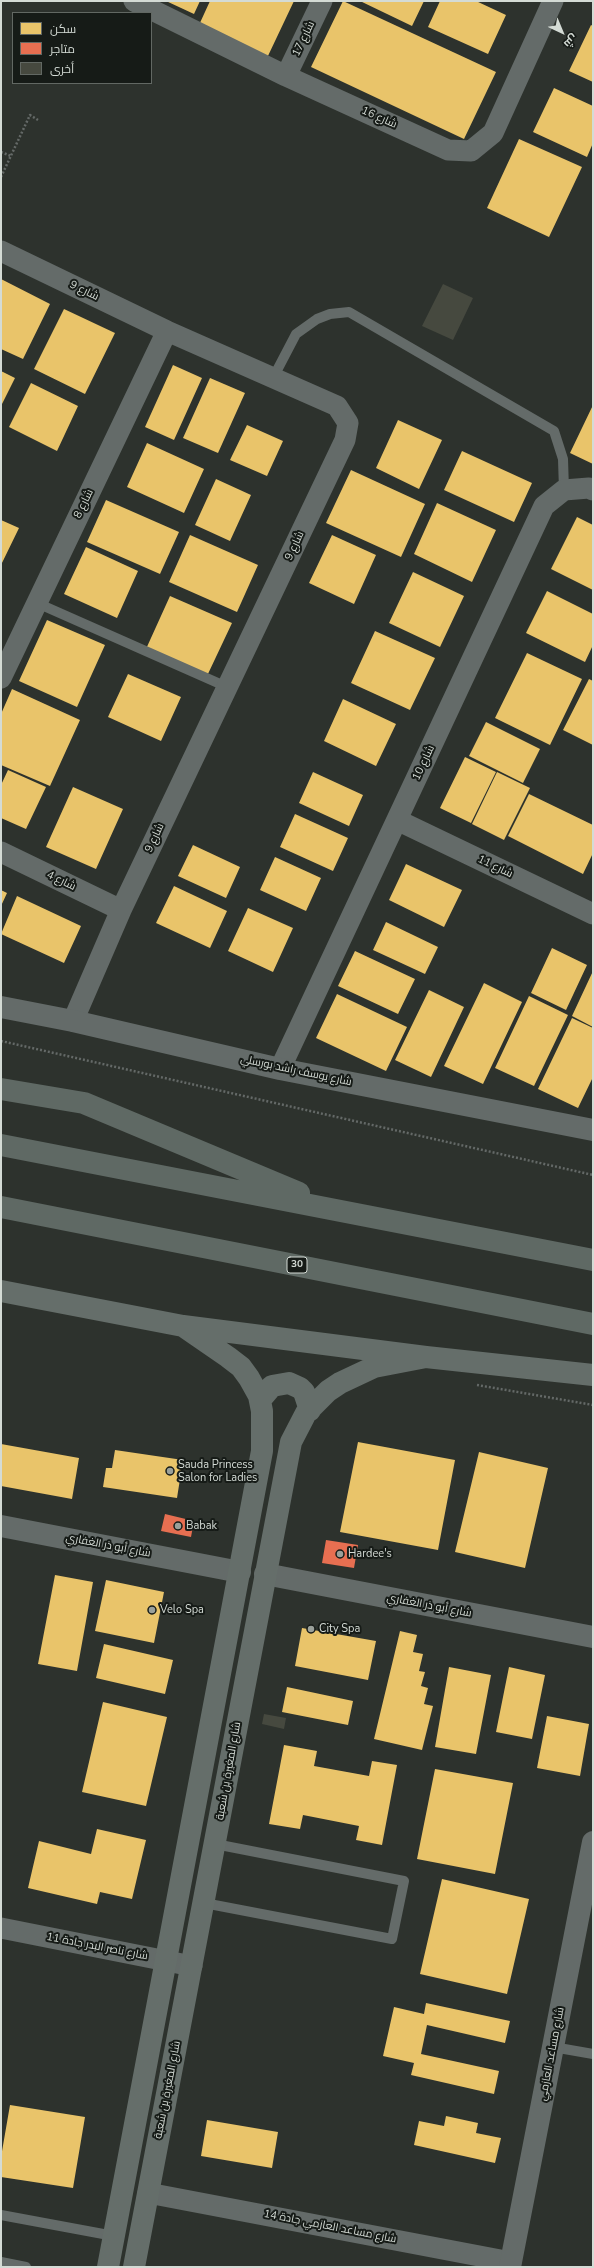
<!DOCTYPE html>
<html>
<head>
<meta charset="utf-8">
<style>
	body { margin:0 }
	#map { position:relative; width:594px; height:2268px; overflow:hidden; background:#2d322d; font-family:"Nunito Sans",Cairo,sans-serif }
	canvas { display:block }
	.frame { position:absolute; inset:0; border:2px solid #d4dbd5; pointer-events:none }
	.legend { position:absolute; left:12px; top:12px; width:140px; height:72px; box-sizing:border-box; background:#161b17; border:1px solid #626863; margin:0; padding:5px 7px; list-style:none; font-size:12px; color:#d4dbd5 }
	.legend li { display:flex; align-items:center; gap:8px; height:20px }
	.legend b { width:20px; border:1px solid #626863 }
	.north { position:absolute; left:542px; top:12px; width:40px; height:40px; -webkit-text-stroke:3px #161b17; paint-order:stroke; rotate:136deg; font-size:11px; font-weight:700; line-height:16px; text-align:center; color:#d4dbd5 }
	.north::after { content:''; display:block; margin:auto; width:14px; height:18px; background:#d4dbd5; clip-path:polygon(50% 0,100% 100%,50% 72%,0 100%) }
</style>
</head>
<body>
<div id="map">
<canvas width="594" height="2268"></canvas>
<div class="frame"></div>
<ul class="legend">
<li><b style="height:11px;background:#e9c46a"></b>سكن</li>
<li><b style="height:11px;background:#e76f51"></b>متاجر</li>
<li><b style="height:11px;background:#46493f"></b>أخرى</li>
</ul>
<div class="north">ش</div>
</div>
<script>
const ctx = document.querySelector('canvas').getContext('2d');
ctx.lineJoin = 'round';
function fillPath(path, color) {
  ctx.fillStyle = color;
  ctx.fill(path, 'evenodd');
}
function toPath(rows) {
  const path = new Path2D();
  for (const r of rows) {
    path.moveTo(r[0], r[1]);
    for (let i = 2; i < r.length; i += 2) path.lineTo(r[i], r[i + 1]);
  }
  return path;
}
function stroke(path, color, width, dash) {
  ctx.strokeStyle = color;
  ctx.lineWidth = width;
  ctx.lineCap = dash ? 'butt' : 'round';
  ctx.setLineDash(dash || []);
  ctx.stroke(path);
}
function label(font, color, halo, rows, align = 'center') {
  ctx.font = font + ' "Nunito Sans",Cairo,sans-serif';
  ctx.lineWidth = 4;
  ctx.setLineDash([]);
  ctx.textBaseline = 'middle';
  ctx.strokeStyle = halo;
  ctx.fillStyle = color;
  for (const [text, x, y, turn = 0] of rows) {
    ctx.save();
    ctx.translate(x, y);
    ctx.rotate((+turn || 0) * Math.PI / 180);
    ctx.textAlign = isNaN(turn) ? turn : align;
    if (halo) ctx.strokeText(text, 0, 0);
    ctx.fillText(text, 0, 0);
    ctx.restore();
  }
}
fillPath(toPath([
	[166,1,200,1,194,14],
	[210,1,294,1,267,58,199,25],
	[343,1,496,72,464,139,311,67],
	[360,1,424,1,412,26],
	[440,1,476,1,506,15,488,54,428,27],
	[591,25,593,26,593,82,569,71],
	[554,88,593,106,593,143,587,157,533,132],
	[519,139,582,167,549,237,487,208],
	[1,279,50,304,23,359,1,349],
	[64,309,115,333,85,394,34,369],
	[173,365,202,378,174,440,145,427],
	[1,371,15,378,1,406],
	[210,378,245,393,218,453,183,438],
	[31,383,78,406,57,451,9,427],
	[593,405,593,464,570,453],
	[398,420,442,440,419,489,376,468],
	[247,425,283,441,267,476,230,460],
	[147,443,204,469,184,513,127,487],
	[462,451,532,483,514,522,444,490],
	[351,470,425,504,401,557,326,523],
	[216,479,251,495,230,541,195,525],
	[106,500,179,532,160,574,87,542],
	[437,503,496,530,472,582,414,554],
	[577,517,593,525,593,590,551,569],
	[1,520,19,528,1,565],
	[190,535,258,565,237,612,169,582],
	[332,535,376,555,354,604,309,583],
	[86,547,138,571,117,618,64,594],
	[413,572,464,596,440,647,389,623],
	[547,591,593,614,593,645,585,662,526,633],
	[170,596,232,623,207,676,146,649],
	[47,620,105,645,77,707,19,681],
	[375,631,435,658,410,710,351,683],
	[527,653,582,679,550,745,495,718],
	[128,674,181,697,161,741,108,717],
	[589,679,593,681,593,745,563,730],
	[12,689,80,720,50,786,1,765,1,714],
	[343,699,396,724,376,766,324,741],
	[486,722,540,749,523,783,469,756],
	[465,757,496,772,471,823,440,808],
	[8,770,46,787,26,829,1,818,1,785],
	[313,772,363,795,349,826,299,803],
	[497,772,530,788,504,840,472,824],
	[73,787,123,809,96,869,46,847],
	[529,794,593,825,593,853,583,874,508,836],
	[295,814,348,838,333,871,280,847],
	[193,845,240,867,226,898,178,876],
	[275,857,321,878,306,911,260,890],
	[406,864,462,890,444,927,389,900],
	[174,886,227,911,210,948,156,923],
	[1,890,7,893,1,906],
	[17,896,81,926,64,963,1,934],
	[248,908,293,928,273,972,228,951],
	[386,922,438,947,425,974,373,950],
	[552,948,587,965,566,1010,531,993],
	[355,951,415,979,398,1014,338,986],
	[593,971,593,1027,572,1016],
	[484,983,522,1002,483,1084,444,1066],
	[429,990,464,1007,431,1077,395,1060],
	[337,994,407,1027,386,1071,316,1038],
	[529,996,568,1015,534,1086,495,1068],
	[572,1018,593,1028,593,1077,578,1108,538,1089],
	[358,1442,455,1460,438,1550,340,1532],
	[1,1444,79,1458,72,1499,1,1486],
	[115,1450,183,1460,177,1498,103,1487,106,1468,112,1468],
	[479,1452,548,1468,525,1568,455,1552],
	[55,1575,93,1582,77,1671,38,1664],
	[106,1580,164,1592,154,1643,95,1631],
	[302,1628,376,1641,368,1680,295,1666],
	[400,1631,417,1635,413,1652,423,1654,419,1671,425,1672,421,1686,428,1688,424,1704,433,1706,422,1750,374,1739],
	[104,1644,173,1660,165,1694,96,1678],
	[449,1667,491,1675,476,1754,435,1747],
	[509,1667,545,1675,532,1739,496,1732],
	[287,1687,353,1701,348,1725,282,1712],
	[103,1702,167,1717,146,1806,82,1792],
	[547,1716,589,1724,580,1776,537,1768],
	[284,1745,317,1751,314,1766,369,1776,372,1761,397,1765,382,1845,356,1840,359,1826,303,1815,300,1829,269,1824],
	[435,1769,513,1783,495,1874,417,1859],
	[97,1829,146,1840,132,1899,100,1892,97,1904,28,1888,39,1841,91,1854],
	[442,1879,529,1899,507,1994,420,1974],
	[426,2003,510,2021,505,2043,427,2025,421,2054,499,2071,494,2094,411,2075,414,2063,383,2056,394,2007,424,2014],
	[10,2105,85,2117,73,2188,1,2177,1,2157],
	[446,2116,478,2123,476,2133,501,2138,495,2163,414,2145,419,2121,444,2126],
	[207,2120,278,2132,272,2168,201,2156]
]), '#e9c46a');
fillPath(toPath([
	[165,1514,194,1521,191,1537,161,1531],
	[326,1540,358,1545,354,1568,322,1563]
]), '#e76f51');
fillPath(toPath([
	[443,284,473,298,453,340,422,326],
	[264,1714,286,1718,284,1729,262,1724]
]), '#46493f');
stroke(toPath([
	[1,152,11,156],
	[1,177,30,115,38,120],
	[1,1041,593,1175],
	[477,1385,593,1405]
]), '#646967', 2.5, [2, 2]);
stroke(toPath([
	[273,378,296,334,317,319,330,314,349,312,554,431,563,459,564,490],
	[37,603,227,687],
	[204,1903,392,1939,404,1881,215,1844],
	[553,2047,593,2054],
	[1,2215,114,2236],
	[1,2262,26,2267]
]), '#646b69', 10);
stroke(toPath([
	[134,1,286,76,448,150,471,151,493,133,553,1],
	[286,76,322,1],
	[1,251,167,331,337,406,348,423,345,440,121,910,73,1021],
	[1,678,167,331],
	[397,820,593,914],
	[1,852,121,910],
	[280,1069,544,506,564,490,589,488,593,490],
	[1,1928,192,1966],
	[148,2193,511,2262]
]), '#646b69', 21);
stroke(toPath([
	[1,1007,73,1021,280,1069,593,1130],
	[1,1526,240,1572],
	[265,1574,593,1637],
	[510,2267,593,1842]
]), '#646b69', 22);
stroke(toPath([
	[1,1291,183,1326,426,1357,593,1375],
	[260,1400,272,1386,289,1383,300,1388,304,1392,310,1410],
	[108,2267,262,1451,262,1411,259,1396,249,1378,241,1367,228,1357,183,1326],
	[134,2267,291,1442,306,1413,328,1391,340,1383,374,1367,426,1357]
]), '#656e6a', 22);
stroke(toPath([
	[1,1089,84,1103,299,1193],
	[1,1145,593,1260],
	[1,1207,593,1324]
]), '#5f6964', 22);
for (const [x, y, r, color] of [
	[170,1471,4,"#9aa09a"],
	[178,1526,4,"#9aa09a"],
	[340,1554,4,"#9aa09a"],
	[152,1610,4,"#9aa09a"],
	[311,1629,4,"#9aa09a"]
]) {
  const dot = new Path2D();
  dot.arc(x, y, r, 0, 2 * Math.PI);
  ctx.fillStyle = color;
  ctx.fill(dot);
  stroke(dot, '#161b17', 1.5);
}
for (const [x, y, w] of [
	[297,1265,20]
]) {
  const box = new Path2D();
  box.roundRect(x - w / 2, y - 8, w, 16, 3);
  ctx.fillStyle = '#161b17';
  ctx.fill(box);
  stroke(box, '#d4dbd5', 1);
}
label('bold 10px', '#d4dbd5', null, [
	["30",297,1265]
]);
label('11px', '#d4dbd5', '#161b17', [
	["شارع 17",304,39,-64],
	["شارع 16",379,118,24],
	["شارع 9",84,291,26],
	["شارع 8",84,504,-64],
	["شارع 9",295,546,-65],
	["شارع 10",424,763,-65],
	["شارع 9",155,838,-65],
	["شارع 11",495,867,26],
	["شارع 4",61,881,26],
	["شارع يوسف راشد بورسلي",296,1071,12],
	["شارع أبو ذر الغفاري",108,1546,11],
	["شارع أبو ذر الغفاري",429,1606,11],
	["شارع المغيرة بن شعبة",229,1771,-80],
	["شارع ناصر البدر جادة 11",97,1947,11],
	["شارع مساعد العازمي",552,2054,-79],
	["شارع المغيرة بن شعبة",168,2090,-79],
	["شارع مساعد العازمي جادة 14",330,2227,11]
]);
label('11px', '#d4dbd5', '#161b17', [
	["Sauda Princess",178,1465],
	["Salon for Ladies",178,1478],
	["Babak",186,1526],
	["Hardee's",348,1554],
	["Velo Spa",160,1610],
	["City Spa",319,1629]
], 'left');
</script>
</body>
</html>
